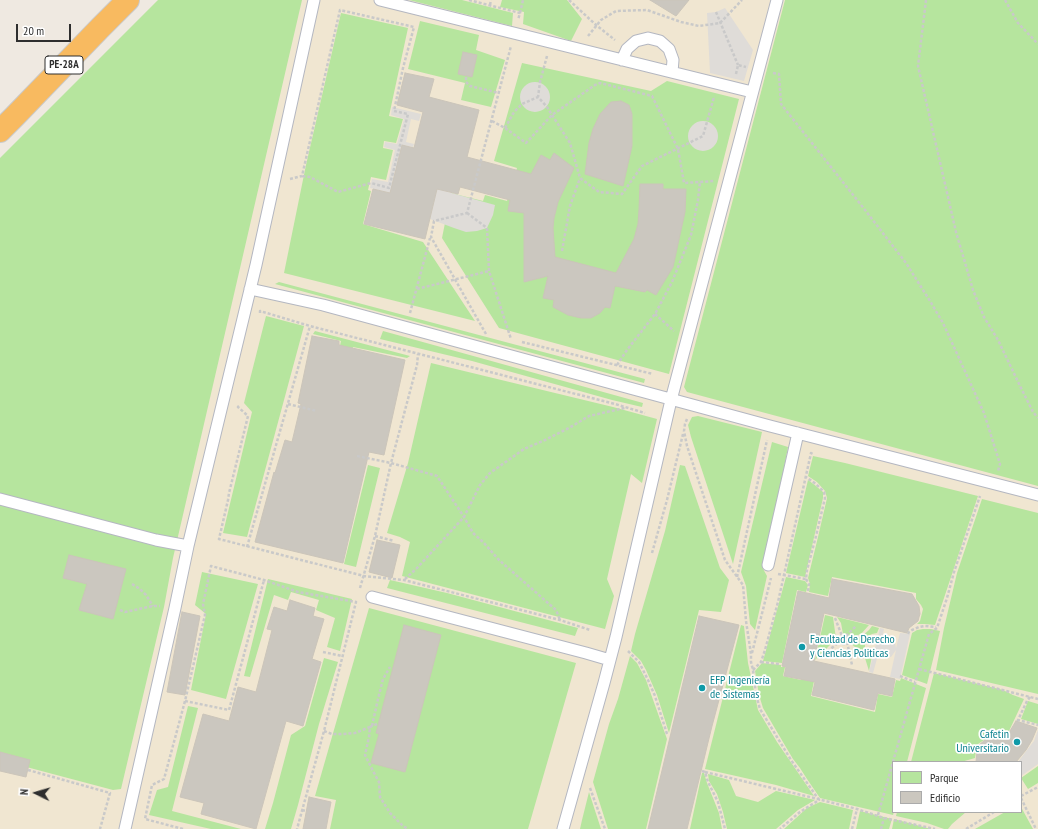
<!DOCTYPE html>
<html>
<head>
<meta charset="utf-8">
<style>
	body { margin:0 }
	#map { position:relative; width:1038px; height:829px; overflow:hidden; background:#efe9e1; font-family:"PT Sans Narrow",sans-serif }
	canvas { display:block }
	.legend { position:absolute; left:892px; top:761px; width:130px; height:52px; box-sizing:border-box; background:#fff; border:1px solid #ababab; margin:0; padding:5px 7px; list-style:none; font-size:12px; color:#2e2e2e }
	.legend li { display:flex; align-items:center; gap:8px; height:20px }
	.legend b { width:20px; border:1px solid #ababab }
	.north { position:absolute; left:16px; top:773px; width:40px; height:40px; -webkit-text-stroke:3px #fff; paint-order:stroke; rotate:275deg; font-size:11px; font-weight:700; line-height:16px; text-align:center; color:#2e2e2e }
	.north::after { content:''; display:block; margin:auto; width:14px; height:18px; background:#2e2e2e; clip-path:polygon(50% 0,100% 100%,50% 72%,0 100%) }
	.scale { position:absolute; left:16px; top:24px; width:55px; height:18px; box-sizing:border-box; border:2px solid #2e2e2e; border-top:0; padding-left:5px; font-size:12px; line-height:14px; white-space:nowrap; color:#2e2e2e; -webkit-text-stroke:3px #fff; paint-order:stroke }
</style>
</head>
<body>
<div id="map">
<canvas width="1038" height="829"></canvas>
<ul class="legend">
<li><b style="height:11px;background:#b6e59e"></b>Parque</li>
<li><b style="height:11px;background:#cbc7bf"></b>Edificio</li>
</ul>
<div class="north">N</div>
<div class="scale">20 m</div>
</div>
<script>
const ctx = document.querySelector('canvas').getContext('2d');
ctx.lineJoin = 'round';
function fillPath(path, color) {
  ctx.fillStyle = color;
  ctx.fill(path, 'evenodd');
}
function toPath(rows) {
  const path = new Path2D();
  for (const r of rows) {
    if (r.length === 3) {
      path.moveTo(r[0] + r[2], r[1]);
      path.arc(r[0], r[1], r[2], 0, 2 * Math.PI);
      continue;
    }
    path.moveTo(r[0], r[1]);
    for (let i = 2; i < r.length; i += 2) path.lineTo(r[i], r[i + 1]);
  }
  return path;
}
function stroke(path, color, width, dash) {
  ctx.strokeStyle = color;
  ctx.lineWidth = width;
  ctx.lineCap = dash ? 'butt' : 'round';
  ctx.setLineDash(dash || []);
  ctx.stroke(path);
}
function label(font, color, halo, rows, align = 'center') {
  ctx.font = font + ' "PT Sans Narrow",sans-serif';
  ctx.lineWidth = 3.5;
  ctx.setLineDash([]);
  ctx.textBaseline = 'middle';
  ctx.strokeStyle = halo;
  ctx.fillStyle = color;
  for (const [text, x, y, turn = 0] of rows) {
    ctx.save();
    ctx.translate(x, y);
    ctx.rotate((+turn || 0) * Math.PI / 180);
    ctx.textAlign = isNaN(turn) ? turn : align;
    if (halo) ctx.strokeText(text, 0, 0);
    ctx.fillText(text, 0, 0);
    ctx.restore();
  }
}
fillPath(toPath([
	[158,0,1038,0,1038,829,0,829,0,159],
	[893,762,1021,762,1021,812,893,812]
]), '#f0e6d1');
fillPath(toPath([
	[158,0,302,0,173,558,164,607,121,789,113,790,0,760,0,158],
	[409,0,462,0,513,13,512,26],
	[502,0,567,0,582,19,571,41,523,24,524,12,500,7],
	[785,0,1038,0,1038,486,687,392,684,387],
	[341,13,408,28,389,116,403,119,396,143,384,141,383,148,393,150,386,180,371,177,368,190,371,191,363,224,423,242,475,321,284,273,306,165],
	[420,21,479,35,476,50,505,60,491,107,461,100,465,83,408,69],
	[522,63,651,91,667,81,739,99,669,374,499,328,442,238,451,193,483,201,485,195,507,201,517,168,494,161],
	[279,282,645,379,644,383,275,284],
	[266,316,304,326,247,537,223,533,252,412,244,403],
	[315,331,410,356,407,358,353,347,347,372,335,369,341,341,313,334],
	[383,331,643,403,642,407,612,400,472,361,380,339],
	[431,363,613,407,657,419,642,483,631,474,607,579,614,596,605,629,402,576,410,542,400,537,387,533,408,463],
	[698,416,762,432,733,564,691,437,688,425,692,417],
	[772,442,788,447,775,515,762,567,767,576,755,630,750,624,746,586,741,572],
	[813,456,845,463,978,496,935,625,925,624,917,624,920,621,923,609,921,605,916,599,916,593,832,577,828,596,809,592,810,584,808,578,818,537,827,498,825,491,817,482,808,476],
	[368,465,380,468,356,567,344,564],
	[680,465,685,466,720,568,729,580,721,612,699,610,669,733,657,695,646,670,641,661,631,651,635,634,665,531],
	[808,480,816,486,823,492,823,498,805,577,786,573],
	[982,499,1038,513,1038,694,936,670,944,628,957,573],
	[202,572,258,584,233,673,226,699,191,690,206,614,195,605],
	[786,577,805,581,808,585,806,592,797,590,782,663,763,661],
	[268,579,352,599,340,651,327,647,335,618,316,610,319,600,291,592,288,600,274,595,250,677,244,676],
	[390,580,447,593,578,628,575,636,387,588],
	[369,608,576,663,528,829,330,829,336,800,315,796],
	[825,615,833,617,836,639,815,660],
	[837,617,869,625,861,634,849,638,847,635,843,634,841,623],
	[741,625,744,626,748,663,758,710,777,742,814,796,776,785,705,769],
	[872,626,879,628,877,633,872,634,868,636,865,641,865,648,867,652,872,656,869,671,865,658,855,647,849,642,849,640,856,639,862,636,869,630],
	[923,629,931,629,940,631,927,684,902,675,912,633,917,630],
	[630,656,637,663,646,680,667,739,646,829,608,829,593,782,609,724,618,699],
	[324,658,338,662,319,724,298,805,291,829,265,829,273,803,291,735,305,726],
	[762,663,781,665,781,667,785,667,783,676,801,680,804,669,816,671,811,696,875,712,878,694,892,697,896,680,900,681,901,678,926,688,907,762,893,762,894,812,893,815,820,798,807,779,800,768,793,759,763,708,759,695,755,671],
	[934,673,1003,690,1013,695,1024,699,1009,731,1002,741,996,738,990,738,984,740,978,744,976,751,975,758,961,762,911,762],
	[1028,701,1038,704,1038,724,1021,719],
	[188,706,198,708,172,811,241,829,211,829,149,815,157,790,168,787],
	[1038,766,1038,783,1028,789,1021,778],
	[702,773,704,773,707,783,719,813,722,829,690,829],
	[708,774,729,780,736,796,758,802,776,791,815,800,798,810,776,829,727,829,723,812,717,794,709,781],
	[589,792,601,829,580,829,582,820],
	[820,802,853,810,849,829,784,829,807,808],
	[1021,807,1033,829,975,829,1005,812,1021,812],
	[860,811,892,819,889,829,856,829],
	[897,812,966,812,952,824,948,829,944,829,927,823,896,816],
	[894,819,931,829,892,829]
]), '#b6e59e');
fillPath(toPath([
	[725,8,753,50,744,81,710,73,707,13,716,12],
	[535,97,15],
	[392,107,421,114,419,121,411,119,406,142,414,144,413,147,402,145,397,162,409,165,408,169,396,166,392,184,402,187,400,195,370,188,372,179,388,182,395,150,384,147,385,142,397,144,404,119,391,115],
	[703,136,15],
	[437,189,495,205,493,215,487,228,477,231,466,232,454,228,430,219],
	[880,628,884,629,882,639,895,643,896,648,900,633,910,634,900,679,890,677,896,650,891,657,878,655,873,673,869,672],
	[1038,730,1038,764,1021,776,1021,762,1018,762,1027,750,1034,741]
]), '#dfdcd8');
const building = toPath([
	[650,0,689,0,676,16,650,0],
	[463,52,477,55,472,77,458,74,463,52],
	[405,73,434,79,429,97,479,110,467,157,531,174,541,155,550,160,554,153,574,168,558,202,554,218,553,228,555,257,616,273,634,239,638,224,639,210,640,184,663,184,663,189,686,189,685,212,673,267,656,295,647,290,645,292,615,286,610,308,605,307,600,313,591,318,581,318,568,315,553,307,554,300,543,298,548,276,524,282,524,213,508,211,510,200,460,187,458,194,437,189,425,239,364,224,373,189,390,193,402,145,414,148,423,112,397,105,405,73],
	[621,101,629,105,632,114,632,146,623,186,585,174,589,143,593,129,600,114,611,102,621,101],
	[312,336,339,341,339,345,405,360,384,455,369,452,343,563,255,542,274,472,275,473,285,440,292,442,301,404,298,403,312,336],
	[377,540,400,545,392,578,369,572,377,540],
	[69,555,126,569,113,619,79,610,87,584,63,578,69,555],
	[832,579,912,594,919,606,920,614,919,617,918,621,909,628,907,633,824,613,814,661,895,679,892,696,878,693,874,710,812,695,815,682,784,676,786,667,782,666,798,591,829,598,832,579],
	[290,600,315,608,313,616,324,619,312,659,321,662,303,726,286,721,256,829,201,814,204,803,180,797,203,714,229,721,238,687,256,692,272,630,267,629,274,607,287,611,290,600],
	[182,612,200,616,185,695,167,692,182,612],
	[699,616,739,625,712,726,687,829,648,829,699,616],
	[404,625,441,635,405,772,371,763,379,734,376,733,404,625],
	[1016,721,1037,728,1032,740,1026,750,1016,762,976,762,977,751,979,745,985,740,991,739,1004,740,1010,731,1016,721],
	[0,752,30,760,26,777,0,771,0,752],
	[309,797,331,802,326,829,303,829,309,797]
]);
fillPath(building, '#cbc7bf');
stroke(building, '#cbc5ba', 1);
const service = toPath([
	[380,0,752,92],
	[622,60,627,49,636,41,648,38,660,41,669,49,673,60,672,72],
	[250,289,323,305,770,426,1038,495],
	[0,499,156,540,188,546],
	[768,565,798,433],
	[372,597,586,653,610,660],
	[125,829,175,608,188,546,256,265,314,0],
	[563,829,604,683,616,637,671,400,777,0]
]);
const trunk = toPath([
	[0,131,15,116,100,28,128,0]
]);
stroke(service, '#b4b7c1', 13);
stroke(trunk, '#c9c9c9', 24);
stroke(toPath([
	[469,0,520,13,518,20],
	[569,0,596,25,615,40],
	[926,0,918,66,956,232,973,290,984,317,998,340,1021,388,1033,412,1038,418],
	[1005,0,1018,23,1038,44],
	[490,5,491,0],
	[716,12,738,65],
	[520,13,523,0],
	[588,36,601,20,616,11,647,10,681,22,699,26,720,23,742,0],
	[547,56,540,82,538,97,547,107,570,143,580,178,599,192,622,194,642,166,703,136,714,97,715,97],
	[773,73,779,74,781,104,865,210,906,263,930,301,943,323,984,413,1000,464,998,471],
	[736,74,738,65,746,67],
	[466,77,466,82,470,86,499,93],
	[492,121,505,128,526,143,552,115,595,85,600,83,652,96,678,149,684,183,715,181],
	[505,128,514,112,522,104,538,97],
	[290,179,302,176,340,10,414,27,403,68,394,111,408,114,389,188,371,183,338,192,310,177,302,176],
	[467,213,487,228,489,271,511,339],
	[562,251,570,206,580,178],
	[417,289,489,271],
	[260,313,260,311,310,326,615,404,645,413],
	[410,313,430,238],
	[655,314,674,331],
	[486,334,431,237,434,221,467,213,511,46],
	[522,342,653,374],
	[617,365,627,350,655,314,672,282,691,235,698,200,700,181],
	[288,404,317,411],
	[239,406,238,407,248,416,229,493,228,500,219,539,364,576,404,580,560,620,590,630],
	[687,419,685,424,684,431,687,446,725,560,743,585,746,621,751,654,751,662,753,670,756,695,760,709,791,760,819,800,800,812,780,829],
	[357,456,391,463,437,476,464,517,473,533,483,542,499,560,556,610,560,620],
	[375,536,394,541],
	[247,547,310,326],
	[652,553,667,500,683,434],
	[778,574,806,579,807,570,816,536,825,498,824,492,816,484,806,477],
	[737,577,767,440],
	[405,579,417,568,464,517,480,485,490,473,524,449,545,440,569,428,589,416,620,409,625,408],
	[806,579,809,584,808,591],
	[132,584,140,589,146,595,153,606],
	[360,588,375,536,391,463,417,365,418,354],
	[120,610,125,612,153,606,160,606],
	[835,618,842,636],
	[908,634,909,632,912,630,919,627,925,626,936,627],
	[844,640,4],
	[846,636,856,626],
	[847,642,852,665],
	[628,651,639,662,648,680,655,696,667,734],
	[323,652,342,656],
	[752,653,771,578],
	[820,658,840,641],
	[761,662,779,664],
	[919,669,1038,699],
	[753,670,761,662,765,650,778,602,811,453,813,454],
	[900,676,915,682],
	[1030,697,1027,701,1018,720,1038,725],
	[185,701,229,710,264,580],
	[377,724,370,727,369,737,365,755,373,771,379,782,380,797,390,813,403,826,408,829],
	[372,726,378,699,383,679,390,667],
	[324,731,332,734,343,734,355,733,370,727],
	[28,770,110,793,100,829],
	[702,771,705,772,708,782,718,802,725,829],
	[705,772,814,798,857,809,884,818,935,829],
	[590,788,605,829],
	[1021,796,1038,787],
	[1021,798,1036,829],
	[302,810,306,811],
	[878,815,929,634,937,628,947,598,954,572,980,496],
	[183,829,145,819,152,785,164,779,185,701,205,615,203,604,211,566,264,580,298,592,356,602,324,731,297,829],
	[852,829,857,809],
	[881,829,884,818],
	[966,829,994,812]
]), '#c9c9c9', 2.5, [3, 2]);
stroke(service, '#fff', 11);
stroke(trunk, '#f8ba60', 22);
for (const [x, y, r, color] of [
	[802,647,4,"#0f9aa8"],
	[702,688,4,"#0f9aa8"],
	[1017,742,4,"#0f9aa8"]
]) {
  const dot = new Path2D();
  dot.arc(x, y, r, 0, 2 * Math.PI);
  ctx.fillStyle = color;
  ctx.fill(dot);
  stroke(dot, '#fff', 1.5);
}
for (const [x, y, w] of [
	[64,65,38]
]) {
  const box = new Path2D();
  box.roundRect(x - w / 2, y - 9, w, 18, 3);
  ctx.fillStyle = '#fff';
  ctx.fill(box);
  stroke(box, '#2e2e2e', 1);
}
label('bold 11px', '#2e2e2e', null, [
	["PE-28A",64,65]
]);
label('12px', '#0d838f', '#fff', [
	["Facultad de Derecho",810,640],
	["y Ciencias Politicas",810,654],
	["EFP Ingeniería",710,681],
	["de Sistemas",710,695],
	["Cafetin",1009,735,"right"],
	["Universitario",1009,749,"right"]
], 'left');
</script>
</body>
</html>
